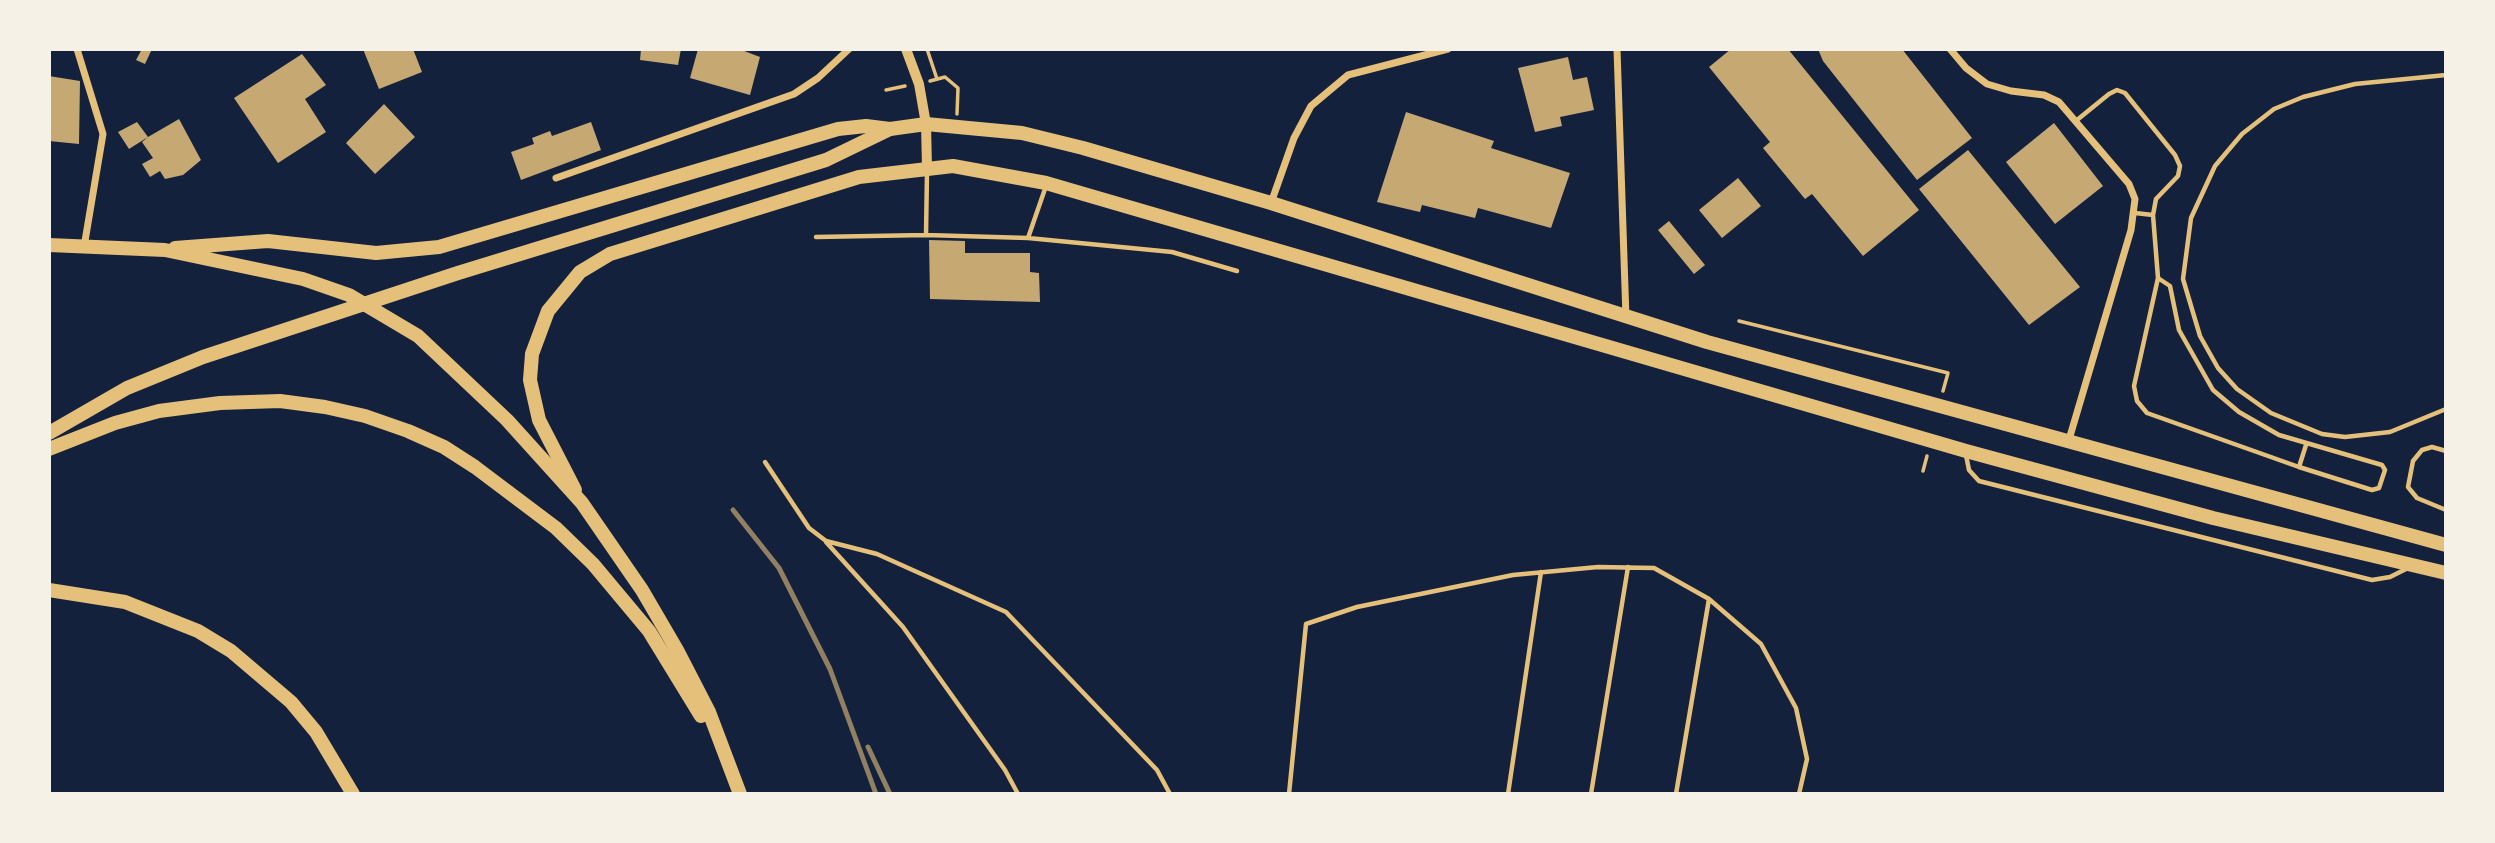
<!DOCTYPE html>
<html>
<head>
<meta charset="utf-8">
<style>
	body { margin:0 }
	#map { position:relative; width:2495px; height:843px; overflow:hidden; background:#14213d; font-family:Poppins,sans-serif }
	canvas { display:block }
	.frame { position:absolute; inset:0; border:51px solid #f6f1e7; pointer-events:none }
</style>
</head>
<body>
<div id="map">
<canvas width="2495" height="843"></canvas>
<div class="frame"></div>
</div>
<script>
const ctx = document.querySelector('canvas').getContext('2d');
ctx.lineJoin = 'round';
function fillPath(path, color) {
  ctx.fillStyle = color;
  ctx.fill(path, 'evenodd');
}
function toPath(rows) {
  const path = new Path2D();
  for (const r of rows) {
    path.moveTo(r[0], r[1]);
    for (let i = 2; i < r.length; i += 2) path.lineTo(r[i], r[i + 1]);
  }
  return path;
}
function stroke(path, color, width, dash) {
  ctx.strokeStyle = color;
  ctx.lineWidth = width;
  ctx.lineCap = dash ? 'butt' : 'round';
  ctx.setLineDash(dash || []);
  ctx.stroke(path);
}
fillPath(toPath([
	[142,49,152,49,145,64,136,60],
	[363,49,413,49,422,72,379,89],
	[641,49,681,49,678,65,640,60],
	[698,49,739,49,760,57,750,95,690,78],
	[1731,49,1788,49,1919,210,1863,256,1812,194,1805,199,1763,148,1770,142,1709,67],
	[1818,49,1902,49,1972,138,1917,180,1823,61],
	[302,54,326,85,305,99,326,132,278,163,234,98],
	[1568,57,1573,80,1587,77,1594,110,1560,117,1562,126,1535,132,1518,68],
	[49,76,80,81,79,144,49,141],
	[384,104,415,137,375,174,346,143],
	[1406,112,1494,141,1491,148,1570,173,1551,228,1478,208,1475,218,1422,205,1420,212,1377,202],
	[179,119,201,160,183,175,165,179,160,171,150,177,142,164,153,158,142,142,148,137,129,149,118,132,137,122,148,137],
	[591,122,601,150,521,180,511,152,534,144,532,138,550,131,552,136],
	[2054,123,2103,186,2055,224,2006,162],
	[1968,150,2080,287,2029,325,1919,189],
	[1738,178,1761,206,1722,238,1699,210],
	[1669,221,1705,265,1694,274,1658,230],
	[929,240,965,241,965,253,1030,253,1030,272,1039,273,1040,302,930,299]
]), '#c6a872');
stroke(toPath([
	[927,49,937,79],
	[930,81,945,77,958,88,957,114],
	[886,90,905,86],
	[1739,321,1948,373,1943,391],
	[1923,471,1927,456]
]), '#e5c07b', 3.5);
stroke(toPath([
	[2446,75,2355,84,2303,97,2274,109,2242,134,2215,166,2191,218,2183,279,2200,336,2218,368,2237,389,2271,413,2322,434,2345,437,2390,432,2446,409],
	[2077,120,2109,94,2117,90,2125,93,2175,155,2180,166,2178,176,2156,199,2153,215],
	[2135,213,2153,215,2158,278,2134,386,2137,401,2147,413,2299,467,2372,490,2379,488,2385,470,2382,465,2279,435,2239,412,2213,390,2179,330,2170,286,2158,278],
	[926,235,927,172],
	[816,237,926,235,1028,238,1172,252,1237,271],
	[1028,238,1046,186],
	[2446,451,2432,447,2422,450,2413,461,2408,487,2417,498,2446,510],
	[1966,455,1969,470,1979,481,2372,580,2390,577,2408,568],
	[765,462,809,528,826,541,877,554,1006,612,1157,770,1170,794],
	[2299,467,2306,445],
	[826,542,903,627,1005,770,1018,794],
	[1289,794,1306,624,1357,607,1513,575,1598,567,1654,568,1709,599,1761,644,1796,708,1807,759,1799,794],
	[1508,794,1541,572],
	[1591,794,1628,567],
	[1676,794,1709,599]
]), '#e5c07b', 4.5);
stroke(toPath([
	[77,49,103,134,84,247],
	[1617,49,1626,318],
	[1950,49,1966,68,1987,84,2011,91,2044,95,2059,102,2129,184,2135,199,2131,230,2068,443],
	[556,178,794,94,818,78,849,49],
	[1271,203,1294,138,1311,106,1348,75,1448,49]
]), '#e5c07b', 7);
stroke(toPath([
	[906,49,919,84,926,124,927,168]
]), '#e5c07b', 10);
stroke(toPath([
	[49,433,127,388,203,357,458,273,826,160,890,129,926,124,1022,133,1083,148,1271,203,1707,342,2446,545],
	[575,490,539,420,530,380,532,354,548,311,580,272,610,254,859,177,953,166,1046,183,1966,451,2213,518,2446,573]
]), '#e5c07b', 14);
stroke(toPath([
	[49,245,165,250,303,279,349,295,418,336,507,420,582,503,642,590,677,650,709,712,740,794],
	[175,248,268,241,376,253,439,247,838,129,866,126,890,129],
	[49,449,115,423,159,411,220,403,280,401,325,407,365,416,408,431,444,447,475,467,556,528,593,564,649,631,701,716],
	[49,590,125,602,198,631,231,651,291,702,316,732,353,794]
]), '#e5c07b', 14);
stroke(toPath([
	[733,510,779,568,830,669,876,794],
	[868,747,890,794]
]), '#918062', 5);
</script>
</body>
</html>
